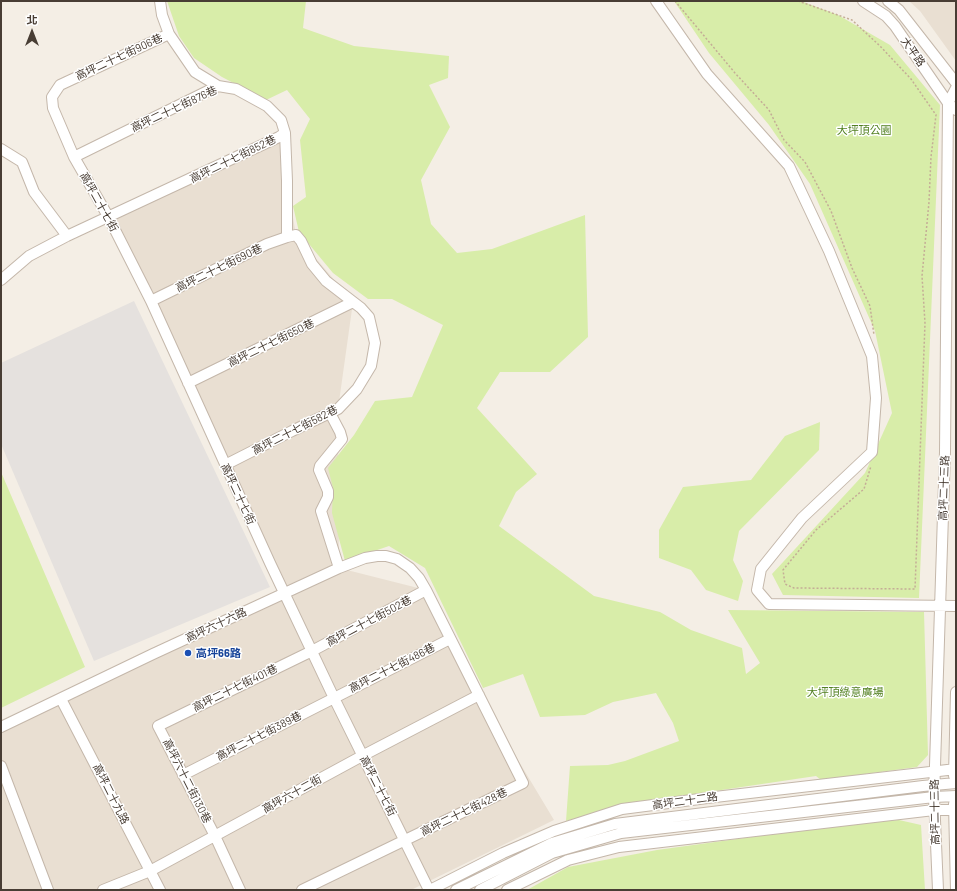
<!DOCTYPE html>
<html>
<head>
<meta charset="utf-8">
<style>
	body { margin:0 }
	#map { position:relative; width:957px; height:891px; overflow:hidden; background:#f4eee5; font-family:Barlow,"Noto Sans TC",sans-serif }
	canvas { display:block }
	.frame { position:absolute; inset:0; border:2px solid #483d34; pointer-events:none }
	.north { position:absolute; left:12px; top:12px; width:40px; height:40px; -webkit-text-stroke:3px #fff; paint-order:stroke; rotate:0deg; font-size:11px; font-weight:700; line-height:16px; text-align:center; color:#483d34 }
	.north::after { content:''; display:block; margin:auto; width:14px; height:18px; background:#483d34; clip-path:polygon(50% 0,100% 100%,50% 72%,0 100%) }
</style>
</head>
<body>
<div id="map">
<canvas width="957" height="891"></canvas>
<div class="frame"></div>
<div class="north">北</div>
</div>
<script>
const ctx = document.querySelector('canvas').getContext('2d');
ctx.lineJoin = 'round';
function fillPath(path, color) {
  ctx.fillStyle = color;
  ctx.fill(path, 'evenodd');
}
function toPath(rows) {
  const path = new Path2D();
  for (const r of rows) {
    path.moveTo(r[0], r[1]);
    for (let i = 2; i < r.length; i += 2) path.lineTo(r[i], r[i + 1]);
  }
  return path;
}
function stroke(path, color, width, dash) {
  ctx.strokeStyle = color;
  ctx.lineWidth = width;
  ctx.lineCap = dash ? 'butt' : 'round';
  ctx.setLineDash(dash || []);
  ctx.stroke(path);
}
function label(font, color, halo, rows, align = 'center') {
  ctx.font = font + ' Barlow,"Noto Sans TC",sans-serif';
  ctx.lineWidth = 3;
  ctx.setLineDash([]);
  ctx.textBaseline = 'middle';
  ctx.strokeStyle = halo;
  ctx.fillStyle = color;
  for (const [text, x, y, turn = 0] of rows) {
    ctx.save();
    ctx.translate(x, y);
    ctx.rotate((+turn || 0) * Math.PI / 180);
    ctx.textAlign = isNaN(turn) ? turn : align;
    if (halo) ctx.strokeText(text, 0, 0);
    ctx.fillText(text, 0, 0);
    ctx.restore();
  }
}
fillPath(toPath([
	[909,1,956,1,956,61,920,11],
	[279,137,296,235,353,302,338,409,339,568,426,590,479,695,554,820,411,890,1,890,1,728,284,593,109,218]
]), '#e9dfd2');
fillPath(toPath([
	[167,1,306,1,303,28,354,46,449,56,448,78,429,85,450,127,421,180,431,224,457,253,492,249,585,215,588,337,550,372,500,372,477,408,537,474,516,492,499,526,594,596,660,612,691,630,742,648,746,674,760,663,728,610,924,612,928,755,917,767,821,780,816,776,634,803,566,821,570,766,608,765,625,761,679,741,673,723,656,693,613,702,585,715,540,717,523,674,483,688,425,568,389,546,345,561,332,513,333,488,328,468,354,435,375,401,412,397,443,325,392,299,368,299,333,273,299,232,293,206,306,197,300,140,310,119,287,90,266,100,222,77,194,58,179,36],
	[674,1,801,1,838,15,890,45,940,105,919,598,783,595,772,574,865,473,892,413,875,331,810,184,769,125,709,53],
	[820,422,819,450,739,531,733,560,743,581,738,601,706,590,691,570,659,558,659,530,683,487,751,480,785,436],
	[1,472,85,667,1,708],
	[899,820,921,825,925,890,527,890,568,867,657,850,853,823]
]), '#d8eda9');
fillPath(toPath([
	[134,301,270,587,94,661,1,444,1,363]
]), '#e5e1de');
const minor = toPath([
	[160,1,162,15,169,34,195,72,218,86],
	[656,1,707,74,789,166,829,251,872,356,876,398,872,452,802,518,761,569,757,590,769,604,956,606],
	[863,1,886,16,895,26,948,103,956,110],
	[888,1,899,10,956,83],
	[169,34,60,85,52,97,53,108,74,157,109,218,151,301,270,563,334,698,429,890],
	[1,149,22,162,34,192,67,236],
	[74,157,218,86,236,89,267,106,281,120,285,133,287,181,287,237],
	[1,280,29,256,67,236,279,137,285,133],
	[151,301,267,244,287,237,296,235,301,241,312,264,326,281,361,308,369,317,375,343,371,366,357,389,338,409,292,431,225,465],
	[188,383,353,302],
	[330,413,340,432,342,439,320,466,319,470,328,491,328,497,321,511,339,568],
	[61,699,160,890],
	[1,727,153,654,339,568,365,558,377,556,386,556,397,559,410,568,419,578,426,590,523,783,302,890],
	[1,766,48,890],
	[183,775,450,639],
	[954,776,956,692],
	[954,804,956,890],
	[103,890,150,871,362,756,479,695],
	[240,890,215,836,158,726,312,651,426,590],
	[430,890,503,853,554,831,622,809,715,797,956,769],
	[456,890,552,843,615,824,923,786,956,783],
	[480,890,552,853,621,833,934,797,956,796],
	[507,890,568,860,619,847,934,810,956,810],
	[938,890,934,797,945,452,948,103,956,88]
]);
stroke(minor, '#c4b7aa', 12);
stroke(toPath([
	[675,1,735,73,769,110,784,140,805,162,831,211,852,268,870,306,874,335],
	[798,1,852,20,880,46,911,79,936,115,931,157,929,202,922,276,925,323,915,589,794,588,785,584,783,570,816,530,864,489,871,466]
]), '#c4ad96', 1.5, [2, 2]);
stroke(minor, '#fff', 10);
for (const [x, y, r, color] of [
	[188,653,4,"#1a4fb4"]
]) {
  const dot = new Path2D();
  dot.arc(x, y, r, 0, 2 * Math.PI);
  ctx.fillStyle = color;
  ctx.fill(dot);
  stroke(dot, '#fff', 1.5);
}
label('11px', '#483d34', '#fff', [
	["大平路",913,52,55],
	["高坪二十七街906巷",119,57,-25],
	["高坪二十七街876巷",174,109,-25],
	["高坪二十七街852巷",233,159,-26],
	["高坪二十七街",99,202,61],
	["高坪二十七街690巷",219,268,-26],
	["高坪二十七街650巷",271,343,-26],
	["高坪二十七街582巷",295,430,-27],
	["高坪二十三路",944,488,-88],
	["高坪二十七街",238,494,65],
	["高坪二十七街502巷",369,621,-28],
	["高坪六十六路",216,625,-25],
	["高坪二十七街486巷",392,668,-27],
	["高坪二十七街401巷",235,688,-26],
	["高坪二十七街389巷",259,736,-27],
	["高坪六十二街130巷",187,781,63],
	["高坪二十七街",378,786,63],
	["高坪二十九路",111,794,63],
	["高坪六十二街",292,794,-29],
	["高坪二十二路",685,801,-8],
	["高坪二十七街428巷",464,812,-26],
	["高坪二十三路",935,812,-91]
]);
label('11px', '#528021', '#fff', [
	["大坪頂公園",864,130],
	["大坪頂綠意廣場",845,692]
]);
label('bold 11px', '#164399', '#fff', [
	["高坪66路",196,653]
], 'left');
</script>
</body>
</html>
